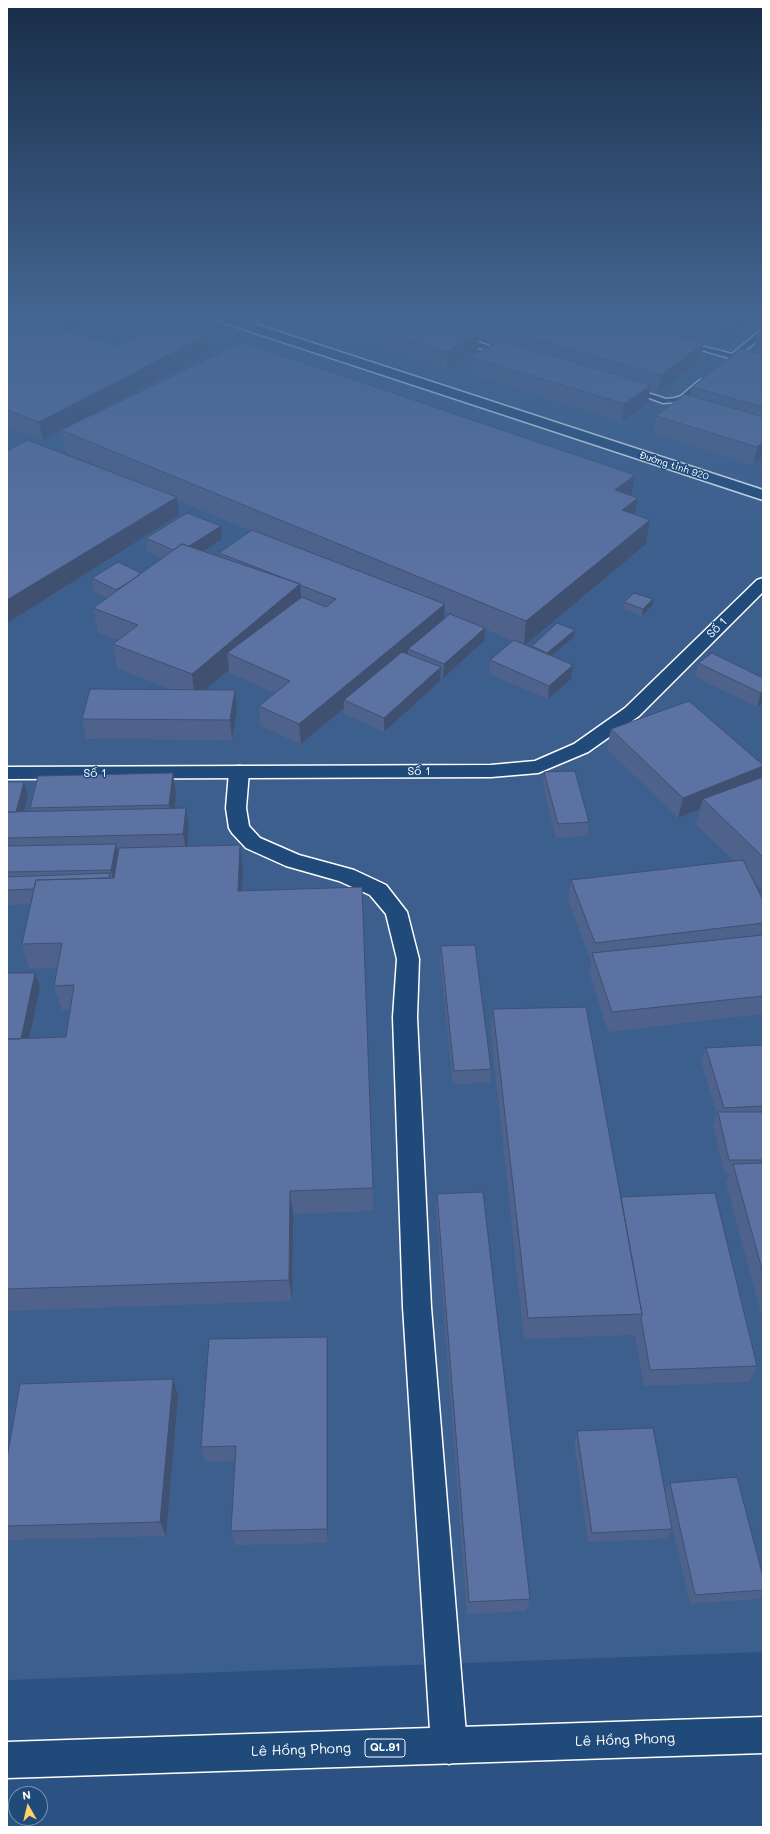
<!DOCTYPE html>
<html>
<head>
<meta charset="utf-8">
<style>
	body { margin:0 }
	#map { position:relative; width:770px; height:1834px; overflow:hidden; background:#2b5282; font-family:Mali,sans-serif }
	canvas { display:block }
	.frame { position:absolute; inset:0; border:8px solid #fff; pointer-events:none }
	.north { position:absolute; left:8px; top:1786px; width:40px; height:40px; box-sizing:border-box; background:#1f4a7a; border:1px solid #7992af; border-radius:50%; rotate:352deg; font-size:11px; font-weight:700; line-height:16px; text-align:center; color:#fff }
	.north::after { content:''; display:block; margin:auto; width:14px; height:18px; background:#ffd166; clip-path:polygon(50% 0,100% 100%,50% 72%,0 100%) }
</style>
</head>
<body>
<div id="map">
<canvas width="770" height="1834"></canvas>
<div class="frame"></div>
<div class="north">N</div>
</div>
<script>
const ctx = document.querySelector('canvas').getContext('2d');
ctx.lineJoin = 'round';
function fillPath(path, color) {
  ctx.fillStyle = color;
  ctx.fill(path, 'evenodd');
}
function toPath(rows) {
  const path = new Path2D();
  for (const r of rows) {
    path.moveTo(r[0], r[1]);
    for (let i = 2; i < r.length; i += 2) path.lineTo(r[i], r[i + 1]);
  }
  return path;
}
function stroke(path, color, width, dash) {
  ctx.strokeStyle = color;
  ctx.lineWidth = width;
  ctx.lineCap = dash ? 'butt' : 'round';
  ctx.setLineDash(dash || []);
  ctx.stroke(path);
}
function label(font, color, halo, rows, align = 'center') {
  ctx.font = font + ' Mali,sans-serif';
  ctx.lineWidth = 3;
  ctx.setLineDash([]);
  ctx.textBaseline = 'middle';
  ctx.strokeStyle = halo;
  ctx.fillStyle = color;
  for (const [text, x, y, turn = 0] of rows) {
    ctx.save();
    ctx.translate(x, y);
    ctx.rotate((+turn || 0) * Math.PI / 180);
    ctx.textAlign = isNaN(turn) ? turn : align;
    if (halo) ctx.strokeText(text, 0, 0);
    ctx.fillText(text, 0, 0);
    ctx.restore();
  }
}
fillPath(toPath([
	[7,317,763,317,763,1652,7,1680]
]), '#3d5f8e');
const lane = toPath([
	[255,317,264,317,249,327,243,327,243,323,255,317],
	[760,331,763,331,763,337,733,359,681,344,685,342,732,354,760,331],
	[459,338,465,338,508,352,501,354,459,342,459,338],
	[700,380,707,382,687,400,675,402,663,403,628,390,632,388,666,399,675,398,681,396,700,380]
]);
const street = toPath([
	[239,766,246,767,249,772,246,808,249,826,260,838,299,855,354,870,386,885,407,912,419,959,417,1017,431,1307,467,1746,462,1759,449,1764,436,1759,431,1746,403,1307,393,1017,397,959,386,914,370,895,339,881,286,866,246,848,232,833,229,828,226,808,229,772,232,767,239,766]
]);
const secondary = toPath([
	[214,317,233,317,763,490,763,500,216,320,214,317],
	[763,578,763,592,639,716,588,752,538,773,491,777,7,779,7,767,491,765,535,761,574,744,625,708,757,580,763,578]
]);
const highway = toPath([
	[763,1717,763,1753,7,1778,7,1742,763,1717]
]);
stroke(lane, '#fff', 3);
stroke(street, '#fff', 3);
stroke(secondary, '#fff', 3);
stroke(highway, '#fff', 3);
fillPath(lane, '#1f4a7a');
fillPath(street, '#1f4a7a');
fillPath(secondary, '#1f4a7a');
fillPath(highway, '#1f4a7a');
fillPath(toPath([
	[7,317,72,331,116,345,207,335,209,352,43,440,7,427],
	[284,317,608,317,701,360,658,392,650,390,648,403,622,422,470,374,471,357,493,344,478,340,478,350,447,369,284,319],
	[608,317,755,317,720,346],
	[763,333,763,456,753,465,653,434,656,416,690,395,692,387,754,352,757,338],
	[61,430,632,495,635,515,646,544,525,645,531,648,532,646,574,637,551,656,573,665,571,679,548,699,489,674,490,660,513,641,485,629,484,641,443,678,441,677,440,681,384,732,344,714,344,708,301,744,260,726,259,706,275,693,229,673,229,670,206,690,235,690,237,710,232,740,86,739,82,719,172,690,117,668,113,644,118,640,98,632,93,608,107,598,94,592,92,578,141,573,162,558,148,552,146,538,221,526,222,539,204,551,219,556,219,553,251,531,177,500,179,515,105,469,66,453],
	[445,612,450,614,444,619],
	[624,602,652,606,642,616,623,609],
	[698,663,763,678,763,703,757,707,695,677],
	[763,711,763,719,761,718],
	[611,729,760,778,763,777,763,890,753,880,763,900,763,1014,608,1032,589,972,591,962,568,900,571,880,734,861,696,824,700,809,678,818,607,749],
	[544,772,589,822,587,836,556,838,543,786],
	[173,773,176,794,175,808,186,808,189,828,188,846,243,870,242,891,373,1188,373,1211,293,1214,292,1301,7,1311,7,973,35,973,40,987,29,1039,66,1037,70,1010,62,1010,54,986,57,968,29,969,22,944,31,904,7,905,7,782,28,796,24,811,31,811,30,808],
	[441,946,491,1069,490,1083,453,1084,440,960],
	[493,1009,621,1197,757,1366,749,1382,644,1386,635,1335,524,1339,491,1034],
	[763,1045,763,1321,726,1183,730,1173,724,1173,713,1125,717,1114,701,1062,706,1048],
	[437,1194,530,1599,526,1611,467,1614,436,1212],
	[328,1353,328,1543,235,1545,231,1531,235,1461,205,1462,201,1447],
	[178,1395,166,1536,7,1540,7,1458],
	[577,1431,665,1492,670,1483,763,1577,763,1594,759,1599,690,1604,667,1504,672,1529,667,1539,588,1542,574,1442]
]), '#4e628b');
fillPath(toPath([
	[62,317,101,317,71,331,57,326,61,318],
	[738,317,755,317,720,346,723,329],
	[479,333,478,350,447,369,447,352],
	[207,335,209,352,43,440,39,422],
	[704,343,701,360,658,392,661,375],
	[651,385,648,403,622,422,624,404],
	[763,442,763,456,753,465,757,447],
	[635,475,631,498,615,490],
	[177,497,179,515,7,623,7,600],
	[638,498,634,521,622,510],
	[650,520,646,544,524,646,526,621],
	[221,526,222,539,181,566,180,552],
	[300,584,302,608,227,653,229,670,195,699,192,674],
	[653,599,652,606,642,616,643,609],
	[445,604,444,623,408,649,408,654,350,703,344,700,344,708,301,744,299,724],
	[485,628,484,641,443,678,444,664],
	[575,630,574,637,546,660,547,653],
	[573,665,571,679,548,699,549,686],
	[441,667,440,681,384,732,384,718],
	[235,690,237,710,232,740,230,720],
	[763,692,763,703,757,707,761,693],
	[763,766,763,769,758,786,703,799,700,809,678,818,683,798],
	[173,773,176,794,173,825,169,805],
	[24,782,28,796,20,826,16,812],
	[186,808,189,828,187,854,183,834],
	[116,844,119,858,114,884,111,870],
	[240,845,243,870,241,916,238,891],
	[35,973,40,987,26,1053,21,1039],
	[290,1191,293,1214,292,1301,289,1280],
	[327,1337,328,1353,328,1543,327,1529],
	[173,1379,178,1395,166,1536,160,1522]
]), '#405071');
const building = toPath([
	[7,317,62,317,61,318,69,320,57,326,116,345,163,322,207,335,39,422,7,410,7,317],
	[333,317,424,317,479,333,447,352,333,317],
	[459,317,608,317,704,343,661,375,459,317],
	[677,317,738,317,723,329,677,317],
	[763,333,763,339,757,338,763,333],
	[499,340,651,385,624,404,471,357,499,340],
	[242,342,635,475,615,490,638,498,622,510,650,520,526,621,61,430,242,342],
	[741,349,763,355,763,407,692,387,741,349],
	[685,394,763,417,763,442,757,447,656,416,685,394],
	[27,440,177,497,7,600,7,451,27,440],
	[187,513,221,526,189,546,182,544,173,550,146,538,187,513],
	[252,530,445,604,299,724,259,706,290,681,227,653,302,597,326,607,336,599,300,585,300,584,281,577,219,553,252,530],
	[182,544,300,584,192,674,113,644,138,625,93,608,182,544],
	[118,562,141,573,131,581,116,590,92,578,118,562],
	[634,593,653,599,643,609,624,602,634,593],
	[450,614,485,628,444,664,408,649,450,614],
	[557,623,575,630,547,653,532,646,557,623],
	[514,640,573,665,549,686,490,660,514,640],
	[402,652,441,667,384,718,344,700,402,652],
	[712,653,763,678,763,692,761,693,698,663,712,653],
	[90,689,235,690,230,720,82,719,90,689],
	[689,701,763,765,763,766,683,798,611,729,689,701],
	[575,771,589,822,558,824,544,772,575,771],
	[173,773,169,805,30,808,38,776,173,773],
	[763,777,763,857,703,799,763,777],
	[7,782,24,782,16,812,7,812,7,782],
	[186,808,183,834,7,838,7,812,186,808],
	[116,844,111,870,7,872,7,846,116,844],
	[240,845,238,891,362,887,373,1188,290,1191,289,1280,7,1289,7,1039,66,1037,74,985,54,986,62,943,22,944,36,880,114,878,119,848,240,845],
	[743,860,763,900,763,923,595,943,571,880,743,860],
	[110,873,109,878,36,880,34,889,7,890,7,877,110,873],
	[763,935,763,996,612,1012,592,953,763,935],
	[475,945,491,1069,454,1071,441,946,475,945],
	[7,973,35,973,21,1039,7,1039,7,973],
	[586,1007,642,1314,528,1318,493,1009,586,1007],
	[763,1045,763,1106,724,1108,706,1048,763,1045],
	[718,1112,763,1112,763,1160,729,1160,718,1112],
	[763,1163,763,1273,733,1164,763,1163],
	[483,1192,530,1599,469,1602,437,1194,483,1192],
	[715,1193,757,1366,650,1370,641,1318,642,1314,621,1197,715,1193],
	[327,1337,327,1529,231,1531,236,1446,201,1447,209,1339,327,1337],
	[173,1379,160,1522,7,1526,7,1458,20,1384,173,1379],
	[653,1428,672,1529,592,1533,577,1431,653,1428],
	[737,1477,763,1577,763,1590,695,1595,670,1483,737,1477]
]);
fillPath(building, '#5b72a2');
stroke(building, '#405071', 1);
const sky = ctx.createLinearGradient(0, 0, 0, 574);
sky.addColorStop(0, '#182d48');
sky.addColorStop(0.55, '#446692');
sky.addColorStop(1, '#44669200');
ctx.fillStyle = sky;
ctx.fillRect(0, 0, 770, 574);
label('10px', '#fff', '#1f4a7a', [
	["Đường tỉnh 920",674,466,18]
]);
for (const [x, y, w] of [
	[385,1748,40]
]) {
  const box = new Path2D();
  box.roundRect(x - w / 2, y - 9, w, 18, 3);
  ctx.fillStyle = '#1f4a7a';
  ctx.fill(box);
  stroke(box, '#fff', 1);
}
label('bold 11px', '#fff', null, [
	["QL.91",385,1748]
]);
label('12px', '#fff', '#1f4a7a', [
	["Số 1",717,628,-45],
	["Số 1",419,771],
	["Số 1",95,773]
]);
label('14px', '#fff', '#1f4a7a', [
	["Lê Hồng Phong",625,1740,-2],
	["Lê Hồng Phong",301,1750,-2]
]);
</script>
</body>
</html>
